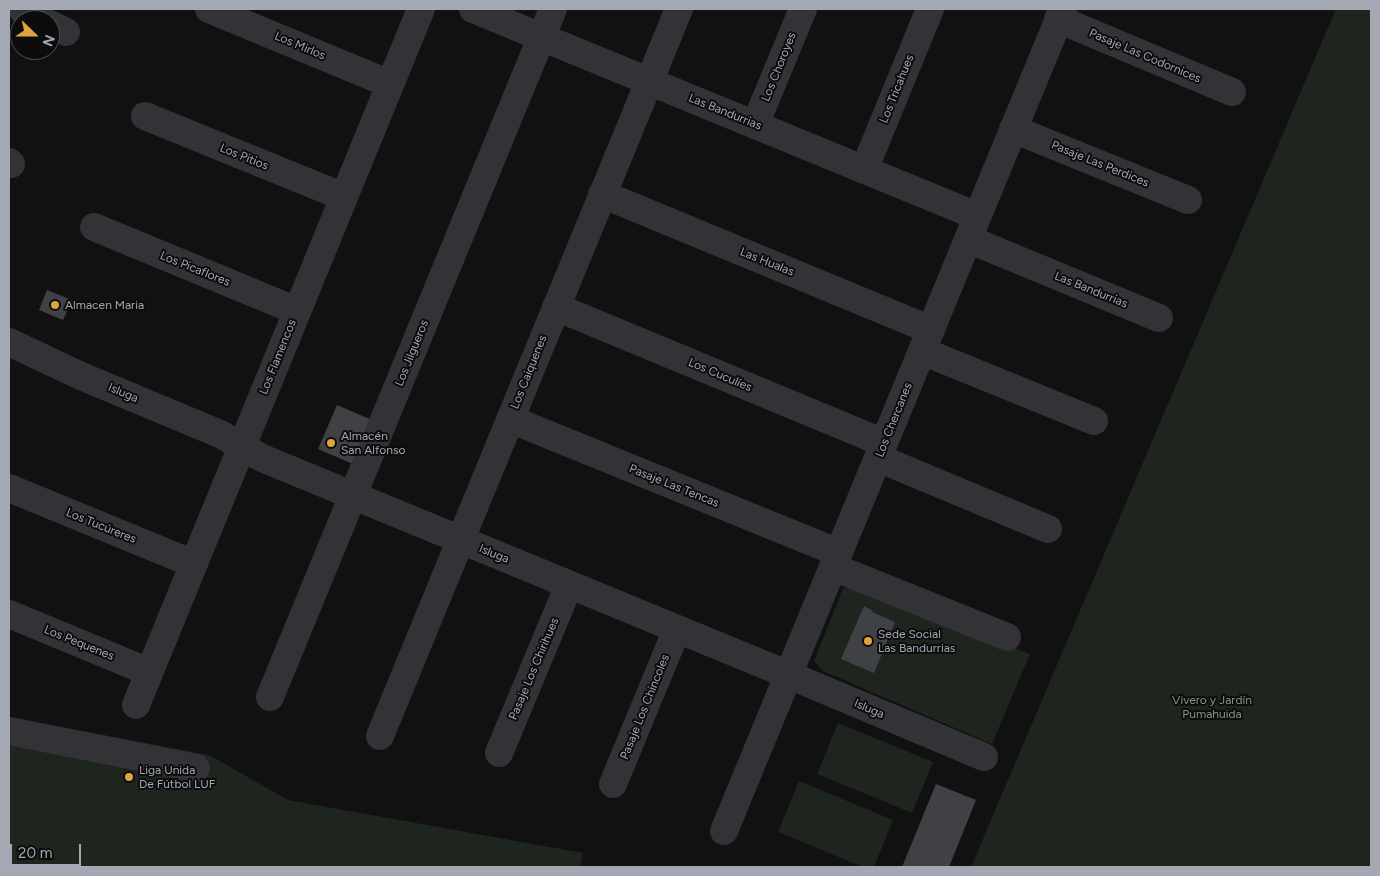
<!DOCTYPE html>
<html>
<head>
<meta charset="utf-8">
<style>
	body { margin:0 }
	#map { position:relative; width:1380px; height:876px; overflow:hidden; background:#111112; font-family:Figtree,sans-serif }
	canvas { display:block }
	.frame { position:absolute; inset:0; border:10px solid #a4a8b2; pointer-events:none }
	.north { position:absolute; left:10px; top:10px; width:50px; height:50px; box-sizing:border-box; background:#0c0c0d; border:1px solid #494a4f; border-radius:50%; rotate:112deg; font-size:14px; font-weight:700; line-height:20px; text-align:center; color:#a4a8b2 }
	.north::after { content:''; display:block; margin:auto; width:18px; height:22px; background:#dfa53c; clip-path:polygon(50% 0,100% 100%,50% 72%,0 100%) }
	.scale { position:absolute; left:10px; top:844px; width:71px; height:22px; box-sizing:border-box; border:2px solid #a4a8b2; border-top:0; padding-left:6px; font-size:15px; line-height:18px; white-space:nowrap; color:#a4a8b2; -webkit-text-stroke:4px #0c0c0d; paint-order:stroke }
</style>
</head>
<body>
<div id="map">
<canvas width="1380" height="876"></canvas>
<div class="frame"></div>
<div class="north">N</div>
<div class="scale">20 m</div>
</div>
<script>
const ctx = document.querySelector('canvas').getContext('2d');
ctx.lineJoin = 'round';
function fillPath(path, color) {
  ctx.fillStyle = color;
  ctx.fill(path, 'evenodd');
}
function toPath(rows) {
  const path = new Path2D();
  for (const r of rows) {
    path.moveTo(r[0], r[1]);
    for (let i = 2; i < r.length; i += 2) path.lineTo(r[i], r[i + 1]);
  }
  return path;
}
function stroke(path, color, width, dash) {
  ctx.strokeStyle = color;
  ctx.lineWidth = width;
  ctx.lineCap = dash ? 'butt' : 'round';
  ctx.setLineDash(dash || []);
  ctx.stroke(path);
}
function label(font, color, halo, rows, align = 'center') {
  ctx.font = font + ' Figtree,sans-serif';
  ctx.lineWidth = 4;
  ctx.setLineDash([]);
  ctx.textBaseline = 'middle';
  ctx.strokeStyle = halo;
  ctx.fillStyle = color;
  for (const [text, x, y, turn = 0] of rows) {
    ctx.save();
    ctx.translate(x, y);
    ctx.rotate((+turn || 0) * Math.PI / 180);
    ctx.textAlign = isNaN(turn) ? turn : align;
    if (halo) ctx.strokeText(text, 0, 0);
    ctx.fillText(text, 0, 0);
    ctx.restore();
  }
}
fillPath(toPath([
	[1336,9,1371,9,1371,867,971,867],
	[861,585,1030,654,992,744,823,671,814,661,843,588],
	[9,717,209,755,288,800,583,853,580,867,9,867],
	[838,723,933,762,912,813,817,774],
	[799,781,893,820,874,867,863,867,778,832]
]), '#1e251f');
fillPath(toPath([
	[47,290,72,300,63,320,39,310],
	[337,405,372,420,353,464,318,449],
	[864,606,873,611,872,612,895,622,874,673,841,659],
	[936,784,976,800,949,867,902,867]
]), '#404145');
stroke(toPath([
	[22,9,43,20],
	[209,9,390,84],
	[473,9,977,216],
	[1058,19,1232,92],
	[50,24,66,32],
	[145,116,344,197],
	[755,125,803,9],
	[1013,129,1188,200],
	[9,162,11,164],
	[864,170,930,9],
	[602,194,931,330],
	[94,227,297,311],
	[968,239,1159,318],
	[556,307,884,443],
	[9,342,81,376,220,434,262,458,789,675,984,757],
	[922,351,1094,421],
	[510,419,839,553],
	[878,458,1048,529],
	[9,488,194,564],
	[833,567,1007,637],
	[9,614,149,672],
	[270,697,553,9],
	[136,705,421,9],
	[9,731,196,768],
	[380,736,679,9],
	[499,753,569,585],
	[613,784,677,629],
	[724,831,1063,9]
]), '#333337', 28);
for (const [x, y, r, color] of [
	[55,305,5,"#dfa53c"],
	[331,443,5,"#dfa53c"],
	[868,641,5,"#dfa53c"],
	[129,777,5,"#dfa53c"]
]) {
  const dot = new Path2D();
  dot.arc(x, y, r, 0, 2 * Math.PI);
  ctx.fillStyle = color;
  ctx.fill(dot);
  stroke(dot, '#0c0c0d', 2);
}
label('12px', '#a4a8b2', '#0c0c0d', [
	["Los Mirlos",300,46,23],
	["Pasaje Las Codornices",1145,56,23],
	["Los Choroyes",779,67,-68],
	["Los Tricahues",897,89,-68],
	["Las Bandurrias",725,112,22],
	["Los Pitios",244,157,22],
	["Pasaje Las Perdices",1100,164,22],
	["Las Hualas",767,262,22],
	["Los Picaflores",195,269,22],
	["Las Bandurrias",1091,290,22],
	["Los Jilgueros",412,353,-68],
	["Los Flamencos",278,357,-68],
	["Los Caiquenes",529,372,-68],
	["Los Cuculíes",720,375,23],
	["Isluga",123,393,23],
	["Los Chercanes",894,420,-68],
	["Pasaje Las Tencas",674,486,22],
	["Los Tucúreres",101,526,22],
	["Isluga",494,554,22],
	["Los Pequenes",79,643,22],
	["Pasaje Los Chirihues",534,669,-67],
	["Pasaje Los Chincoles",645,707,-68],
	["Isluga",869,709,23]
]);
label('12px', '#a4a8b2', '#0c0c0d', [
	["Almacen Maria",65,305],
	["Almacén",341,436],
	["San Alfonso",341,450],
	["Sede Social",878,634],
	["Las Bandurrias",878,648],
	["Liga Unida",139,770],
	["De Fútbol LUF",139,784]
], 'left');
label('12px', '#7c9b7e', '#0c0c0d', [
	["Vivero y Jardín",1212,700],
	["Pumahuida",1212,714]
]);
</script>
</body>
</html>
